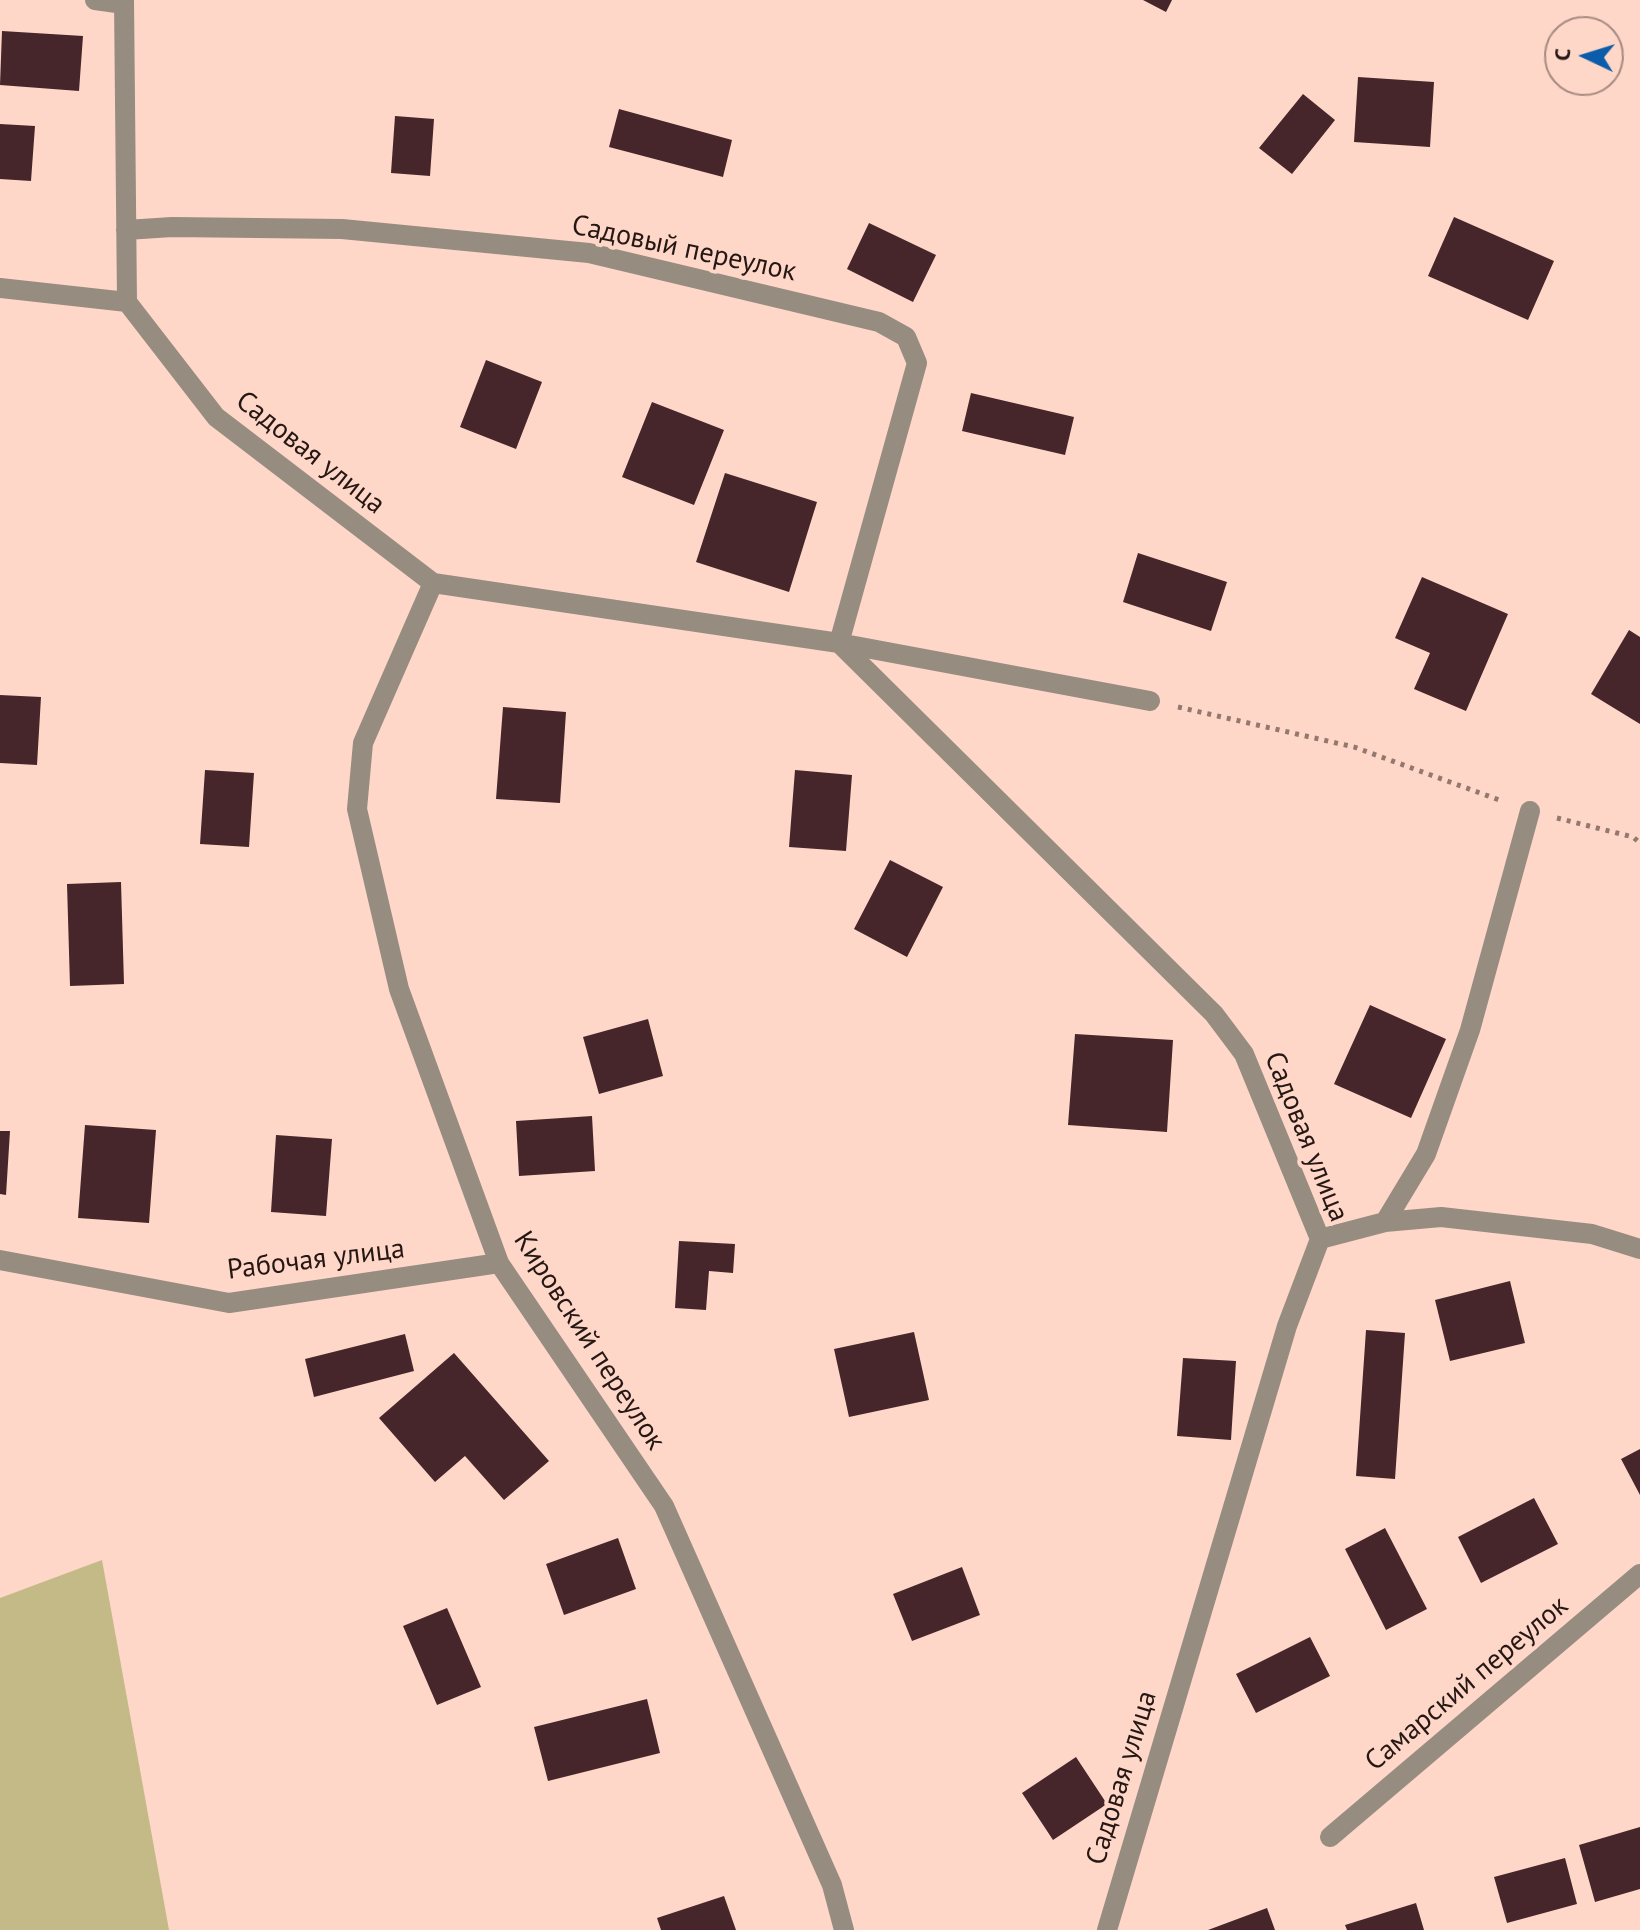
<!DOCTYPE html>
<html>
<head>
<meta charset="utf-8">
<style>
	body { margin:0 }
	#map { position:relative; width:1640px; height:1930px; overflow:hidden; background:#fed7c9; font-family:"PT Sans",sans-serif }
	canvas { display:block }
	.north { position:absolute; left:1544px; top:16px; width:80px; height:80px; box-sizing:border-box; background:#fed7c9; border:2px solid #a78a80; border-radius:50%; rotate:274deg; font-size:22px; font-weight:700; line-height:32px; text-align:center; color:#251713 }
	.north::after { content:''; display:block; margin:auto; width:28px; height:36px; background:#0b5caa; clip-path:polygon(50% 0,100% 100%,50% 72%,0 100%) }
</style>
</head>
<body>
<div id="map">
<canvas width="1640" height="1930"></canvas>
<div class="north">С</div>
</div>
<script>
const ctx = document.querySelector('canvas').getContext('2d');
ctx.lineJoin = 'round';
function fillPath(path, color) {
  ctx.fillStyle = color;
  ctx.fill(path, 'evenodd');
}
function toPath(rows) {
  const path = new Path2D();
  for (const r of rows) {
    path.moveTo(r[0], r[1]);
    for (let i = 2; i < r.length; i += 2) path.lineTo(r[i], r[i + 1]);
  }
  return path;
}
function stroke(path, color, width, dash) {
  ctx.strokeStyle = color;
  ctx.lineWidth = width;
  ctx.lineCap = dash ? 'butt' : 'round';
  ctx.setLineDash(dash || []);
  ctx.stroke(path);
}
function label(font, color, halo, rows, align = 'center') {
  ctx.font = font + ' "PT Sans",sans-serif';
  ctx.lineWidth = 8;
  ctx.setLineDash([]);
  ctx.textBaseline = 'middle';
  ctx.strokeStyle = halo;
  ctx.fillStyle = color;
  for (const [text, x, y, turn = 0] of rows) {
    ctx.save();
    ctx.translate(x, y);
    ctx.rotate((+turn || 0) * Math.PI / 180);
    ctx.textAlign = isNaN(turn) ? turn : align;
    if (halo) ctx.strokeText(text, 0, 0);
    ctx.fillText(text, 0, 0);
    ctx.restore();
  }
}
fillPath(toPath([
	[102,1560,169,1930,0,1930,0,1598]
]), '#c3ba87');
fillPath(toPath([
	[1143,0,1172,0,1166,12],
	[2,31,83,36,79,91,0,85],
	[1358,77,1434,82,1430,147,1354,142],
	[1303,94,1335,120,1292,174,1259,148],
	[619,109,732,140,723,177,609,147],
	[395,116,434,119,430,176,391,173],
	[0,124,35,126,31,181,0,179],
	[1454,217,1554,261,1528,320,1428,276],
	[869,223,936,255,913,302,847,269],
	[486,360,542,382,516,449,460,427],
	[971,393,1074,417,1065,455,962,431],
	[652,402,724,430,694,505,622,477],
	[725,473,817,502,789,592,696,562],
	[1138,553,1227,582,1211,631,1123,602],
	[1422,577,1508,614,1466,711,1414,689,1430,653,1395,638],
	[1629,630,1640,637,1640,724,1591,694],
	[0,695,41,697,37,765,0,763],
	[503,707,566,712,560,803,496,799],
	[205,770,254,773,249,847,200,844],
	[795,770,852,775,846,851,789,847],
	[890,860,943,887,907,957,854,929],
	[121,882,124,984,70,986,67,884],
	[1370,1005,1446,1039,1411,1118,1334,1084],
	[648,1019,663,1076,599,1094,583,1037],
	[1075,1034,1173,1040,1167,1132,1068,1125],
	[592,1116,595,1171,519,1176,516,1121],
	[85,1125,156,1130,149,1223,78,1218],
	[0,1131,10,1131,6,1195,0,1194],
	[276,1135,332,1139,326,1216,271,1212],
	[679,1241,735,1244,733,1273,709,1271,706,1310,675,1308],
	[1510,1281,1525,1343,1450,1361,1435,1300],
	[1366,1330,1405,1333,1395,1479,1356,1476],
	[914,1332,929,1400,849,1417,834,1349],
	[405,1334,414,1371,314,1397,305,1359],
	[454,1353,549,1461,504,1500,465,1456,435,1482,379,1418],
	[1183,1358,1236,1361,1231,1440,1177,1436],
	[1640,1449,1640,1495,1621,1459],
	[1534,1498,1558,1544,1481,1583,1458,1537],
	[1385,1528,1427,1609,1386,1630,1345,1549],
	[618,1538,636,1589,564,1615,546,1564],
	[962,1567,980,1615,912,1641,893,1594],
	[447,1608,481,1687,437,1705,403,1626],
	[1310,1637,1330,1676,1256,1713,1236,1674],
	[647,1699,660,1753,548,1781,534,1727],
	[1076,1757,1107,1804,1053,1840,1022,1793],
	[1640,1827,1640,1889,1595,1902,1579,1845],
	[1565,1858,1577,1904,1507,1923,1494,1877],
	[724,1896,736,1930,661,1930,657,1918],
	[1416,1903,1424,1930,1347,1930,1345,1925],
	[1267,1908,1275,1930,1208,1930]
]), '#46262b');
stroke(toPath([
	[1178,707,1354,747,1502,801],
	[1557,818,1633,837,1640,843]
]), '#92786e', 5, [4, 6]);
stroke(toPath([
	[95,0,124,4],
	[124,0,127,302],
	[126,230,172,227,342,229,589,253,879,322,906,337,917,363,839,643],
	[0,288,127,302,216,417,433,583,839,643,1150,701],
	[433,583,363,743,357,809,399,989,499,1263,664,1506,832,1885,844,1930],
	[839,643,1214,1014,1244,1054,1320,1239,1287,1326,1107,1930],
	[1385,1222,1426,1154,1470,1030,1530,811],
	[1320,1239,1385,1222,1441,1217,1592,1234,1640,1249],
	[0,1260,229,1303,499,1263],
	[1330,1837,1640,1574]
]), '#978c80', 20);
label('28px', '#251713', '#fed7c9', [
	["Садовый переулок",684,249,12],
	["Садовая улица",310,453,38],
	["Садовая улица",1306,1137,68],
	["Рабочая улица",316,1260,-7],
	["Кировский переулок",589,1341,57],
	["Самарский переулок",1467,1684,-40],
	["Садовая улица",1122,1778,-73]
]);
</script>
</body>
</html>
